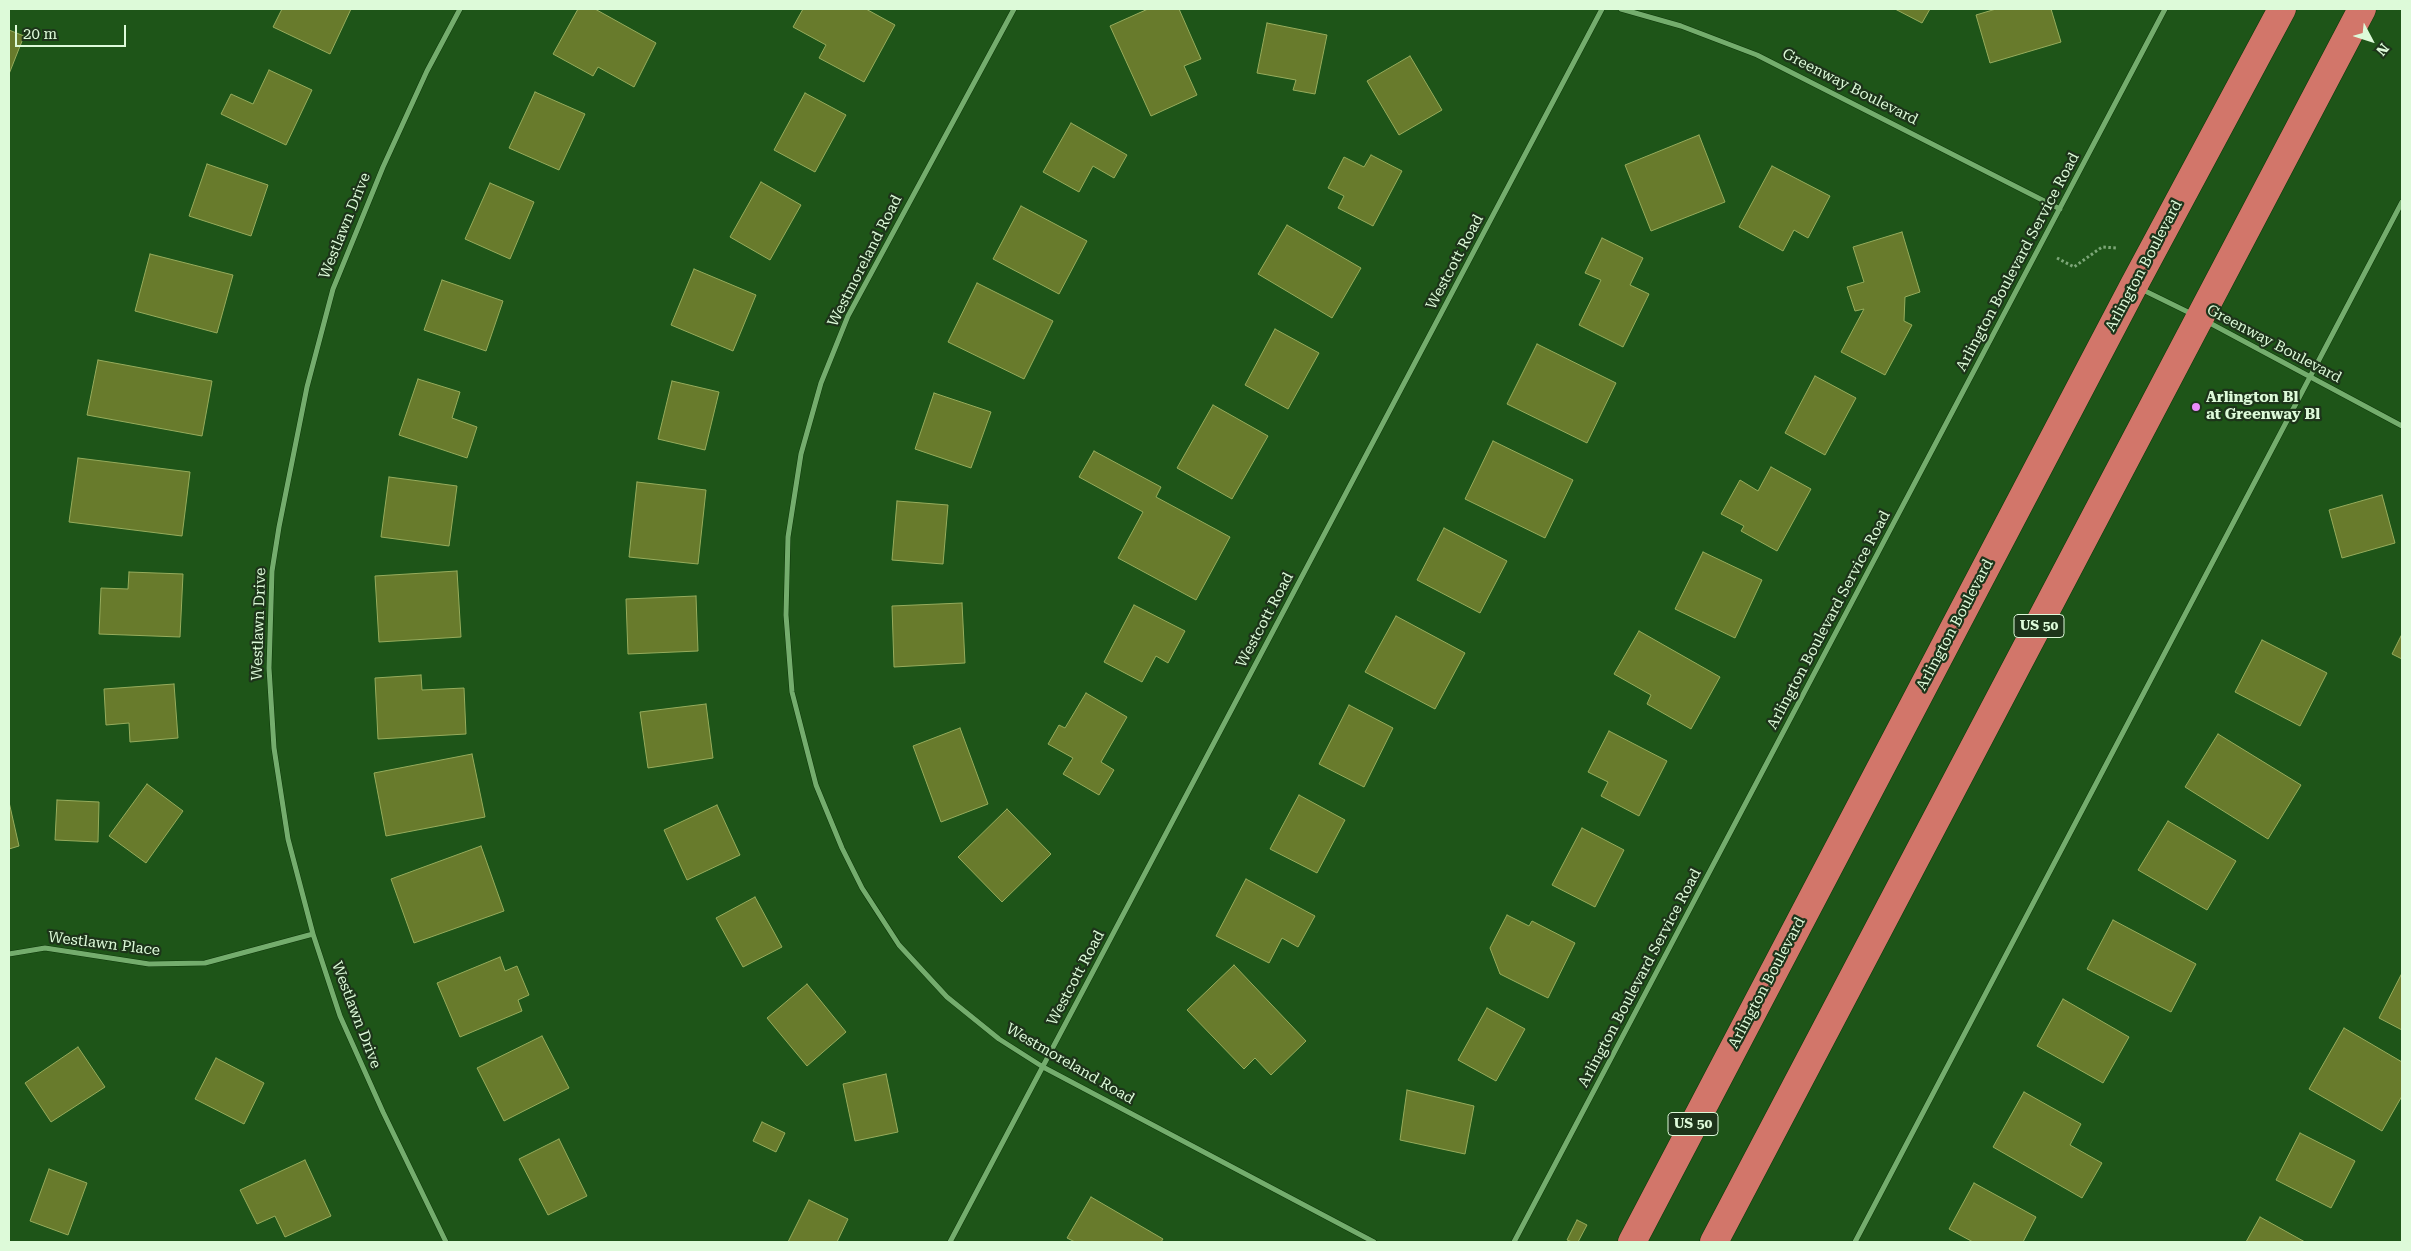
<!DOCTYPE html>
<html>
<head>
<meta charset="utf-8">
<style>
	body { margin:0 }
	#map { position:relative; width:2411px; height:1251px; overflow:hidden; background:#1e5518; font-family:"Roboto Serif",serif }
	canvas { display:block }
	.frame { position:absolute; inset:0; border:10px solid #ddfad9; pointer-events:none }
	.north { position:absolute; left:2346px; top:15px; width:50px; height:50px; -webkit-text-stroke:4px #1d341a; paint-order:stroke; rotate:130deg; font-size:14px; font-weight:700; line-height:20px; text-align:center; color:#ddfad9 }
	.north::after { content:''; display:block; margin:auto; width:18px; height:22px; background:#ddfad9; clip-path:polygon(50% 0,100% 100%,50% 72%,0 100%) }
	.scale { position:absolute; left:15px; top:25px; width:111px; height:22px; box-sizing:border-box; border:2px solid #ddfad9; border-top:0; padding-left:6px; font-size:15px; line-height:18px; white-space:nowrap; color:#ddfad9; -webkit-text-stroke:4px #1d341a; paint-order:stroke }
</style>
</head>
<body>
<div id="map">
<canvas width="2411" height="1251"></canvas>
<div class="frame"></div>
<div class="north">N</div>
<div class="scale">20 m</div>
</div>
<script>
const ctx = document.querySelector('canvas').getContext('2d');
ctx.lineJoin = 'round';
function fillPath(path, color) {
  ctx.fillStyle = color;
  ctx.fill(path, 'evenodd');
}
function toPath(rows) {
  const path = new Path2D();
  for (const r of rows) {
    path.moveTo(r[0], r[1]);
    for (let i = 2; i < r.length; i += 2) path.lineTo(r[i], r[i + 1]);
  }
  return path;
}
function stroke(path, color, width, dash) {
  ctx.strokeStyle = color;
  ctx.lineWidth = width;
  ctx.lineCap = dash ? 'butt' : 'round';
  ctx.setLineDash(dash || []);
  ctx.stroke(path);
}
function label(font, color, halo, rows, align = 'center') {
  ctx.font = font + ' "Roboto Serif",serif';
  ctx.lineWidth = 4.5;
  ctx.setLineDash([]);
  ctx.textBaseline = 'middle';
  ctx.strokeStyle = halo;
  ctx.fillStyle = color;
  for (const [text, x, y, turn = 0] of rows) {
    ctx.save();
    ctx.translate(x, y);
    ctx.rotate((+turn || 0) * Math.PI / 180);
    ctx.textAlign = isNaN(turn) ? turn : align;
    if (halo) ctx.strokeText(text, 0, 0);
    ctx.fillText(text, 0, 0);
    ctx.restore();
  }
}
const building = toPath([
	[282,9,351,9,330,54,273,27,282,9],
	[578,9,595,9,656,43,634,87,598,67,593,76,553,54,578,9],
	[803,9,866,9,895,25,864,82,819,58,826,45,793,27,803,9],
	[1148,9,1179,9,1201,59,1184,66,1197,95,1151,116,1110,26,1148,9],
	[1895,9,1930,9,1922,23,1895,9],
	[1996,9,2051,9,2061,42,1990,63,1976,15,1996,9],
	[1267,23,1327,35,1315,94,1293,90,1296,80,1257,73,1267,23],
	[9,30,24,36,9,74,9,30],
	[1410,56,1442,110,1399,135,1367,81,1410,56],
	[269,70,312,90,286,145,221,114,231,94,253,104,269,70],
	[535,92,585,114,559,170,509,148,535,92],
	[805,93,846,115,815,172,774,150,805,93],
	[1071,123,1127,155,1114,178,1093,166,1079,192,1043,172,1071,123],
	[1699,135,1725,202,1651,231,1625,165,1699,135],
	[1371,155,1402,171,1373,226,1338,208,1344,196,1328,188,1344,157,1364,167,1371,155],
	[207,164,268,185,251,236,189,216,207,164],
	[1772,166,1830,196,1808,238,1794,230,1783,251,1739,227,1772,166],
	[761,182,801,205,770,260,730,237,761,182],
	[490,183,534,202,510,259,465,239,490,183],
	[1021,206,1087,241,1059,294,993,259,1021,206],
	[1287,225,1361,268,1332,318,1258,274,1287,225],
	[1902,232,1920,292,1905,297,1904,321,1912,325,1885,375,1841,352,1864,309,1855,311,1847,287,1864,282,1853,247,1902,232],
	[1602,238,1643,258,1630,285,1649,294,1623,347,1579,325,1601,280,1585,273,1602,238],
	[150,254,233,275,217,333,135,311,150,254],
	[694,269,756,295,733,351,671,325,694,269],
	[442,280,503,301,486,351,424,330,442,280],
	[977,283,1053,321,1024,379,948,342,977,283],
	[1275,329,1319,353,1288,409,1245,385,1275,329],
	[1537,344,1616,383,1587,443,1507,404,1537,344],
	[98,360,212,381,202,436,87,415,98,360],
	[1815,376,1856,398,1825,455,1785,433,1815,376],
	[418,379,460,392,452,418,477,427,467,458,399,435,418,379],
	[672,381,719,392,705,450,658,439,672,381],
	[934,393,991,412,971,468,915,449,934,393],
	[1213,405,1268,436,1232,499,1177,468,1213,405],
	[1493,441,1573,480,1545,538,1465,499,1493,441],
	[1094,451,1161,487,1156,497,1230,537,1196,600,1118,558,1143,512,1079,477,1094,451],
	[78,458,190,472,182,536,69,522,78,458],
	[1771,467,1811,489,1777,551,1741,531,1744,526,1721,514,1740,480,1758,491,1771,467],
	[389,477,457,486,449,546,381,537,389,477],
	[637,482,706,490,698,564,629,557,637,482],
	[2382,495,2395,543,2342,558,2329,510,2382,495],
	[897,501,948,505,943,564,892,560,897,501],
	[1444,528,1507,561,1480,613,1417,580,1444,528],
	[1703,552,1762,580,1735,638,1675,609,1703,552],
	[457,571,461,637,379,642,375,576,457,571],
	[129,572,183,574,180,637,99,634,101,588,128,589,129,572],
	[696,596,698,651,628,654,626,599,696,596],
	[962,603,965,663,894,667,892,606,962,603],
	[1134,605,1185,631,1168,663,1156,656,1142,682,1104,662,1134,605],
	[1396,616,1465,653,1435,709,1365,672,1396,616],
	[1639,631,1720,677,1691,729,1647,704,1651,695,1614,674,1639,631],
	[2402,634,2402,659,2392,654,2402,634],
	[2262,640,2327,673,2300,726,2235,692,2262,640],
	[421,675,422,690,464,688,466,734,378,739,375,678,421,675],
	[174,684,178,738,130,742,129,723,106,725,104,689,174,684],
	[1086,693,1127,717,1101,762,1114,770,1099,795,1063,774,1073,758,1048,744,1059,725,1065,728,1086,693],
	[706,704,713,758,648,768,640,712,706,704],
	[1349,705,1393,728,1364,787,1319,764,1349,705],
	[960,728,988,804,941,822,913,746,960,728],
	[1609,731,1667,761,1639,816,1601,796,1608,782,1588,772,1609,731],
	[2218,734,2301,785,2268,839,2185,787,2218,734],
	[472,754,485,817,386,836,374,773,472,754],
	[147,784,183,811,146,863,109,836,147,784],
	[1299,795,1345,820,1317,873,1270,849,1299,795],
	[57,800,99,802,98,842,55,840,57,800],
	[9,802,19,846,9,849,9,802],
	[717,805,740,855,687,880,664,830,717,805],
	[1007,809,1051,854,1002,902,958,857,1007,809],
	[2168,821,2236,861,2207,910,2138,870,2168,821],
	[1582,828,1624,850,1595,907,1552,885,1582,828],
	[481,846,504,911,414,943,391,879,481,846],
	[1246,879,1315,916,1298,947,1282,938,1269,963,1216,936,1246,879],
	[755,897,782,947,743,967,716,918,755,897],
	[1507,915,1529,926,1532,921,1575,943,1548,998,1500,974,1490,948,1507,915],
	[2113,920,2196,964,2171,1012,2087,969,2113,920],
	[500,957,505,971,517,966,529,995,518,1000,522,1011,460,1037,437,983,500,957],
	[1234,965,1306,1041,1271,1075,1255,1058,1244,1069,1187,1010,1234,965],
	[2402,973,2402,1030,2379,1018,2402,973],
	[807,984,846,1032,807,1066,767,1018,807,984],
	[2063,999,2129,1037,2103,1083,2037,1046,2063,999],
	[1487,1008,1525,1029,1496,1081,1458,1060,1487,1008],
	[2344,1028,2402,1062,2402,1096,2382,1131,2309,1089,2344,1028],
	[542,1036,569,1088,504,1121,477,1068,542,1036],
	[78,1047,105,1087,51,1122,25,1083,78,1047],
	[216,1058,264,1083,244,1124,195,1099,216,1058],
	[886,1074,898,1132,855,1141,843,1084,886,1074],
	[1407,1090,1474,1106,1465,1154,1400,1140,1407,1090],
	[2024,1092,2081,1124,2070,1145,2102,1163,2082,1198,1993,1147,2024,1092],
	[762,1122,785,1133,776,1152,753,1141,762,1122],
	[2300,1133,2355,1161,2331,1208,2276,1180,2300,1133],
	[559,1139,587,1196,548,1215,519,1159,559,1139],
	[305,1160,331,1216,285,1237,275,1216,257,1224,240,1190,305,1160],
	[49,1169,87,1183,68,1235,30,1221,49,1169],
	[1974,1183,2036,1217,2023,1242,1973,1242,1949,1229,1974,1183],
	[1091,1197,1163,1239,1161,1242,1075,1242,1067,1238,1091,1197],
	[809,1200,848,1219,837,1242,788,1242,809,1200],
	[2260,1217,2305,1242,2246,1242,2260,1217],
	[1577,1220,1587,1225,1578,1242,1572,1242,1567,1240,1577,1220]
]);
fillPath(building, '#687b2c');
stroke(building, '#96ac5c', 1);
const minor = toPath([
	[1014,9,848,316,821,383,801,454,788,537,786,615,792,692,816,785,842,848,862,888,899,945,947,997,999,1039,1043,1067,1374,1242],
	[1621,9,1681,26,1757,55,2060,209],
	[2141,289,2192,314],
	[2206,321,2402,426],
	[9,954,45,948,149,964,205,963,313,934],
	[446,1242,383,1112,340,1016,313,934,288,839,274,748,269,668,272,571,279,527,307,387,333,289,383,167,427,71,460,9],
	[950,1242,1602,9],
	[1514,1242,2165,9],
	[1855,1242,2402,202]
]);
const trunk = toPath([
	[1632,1242,2134,285,2282,9],
	[1714,1242,2362,9]
]);
stroke(minor, '#0d3709', 6);
stroke(trunk, '#0d3709', 29);
stroke(toPath([
	[2057,258,2074,267,2102,247,2117,248]
]), '#7da778', 3, [2.5, 2.5]);
stroke(minor, '#74ad6d', 5);
stroke(trunk, '#d2766a', 28);
for (const [x, y, r, color] of [
	[2196,407,5,"#eb8dfb"]
]) {
  const dot = new Path2D();
  dot.arc(x, y, r, 0, 2 * Math.PI);
  ctx.fillStyle = color;
  ctx.fill(dot);
  stroke(dot, '#1d341a', 2);
}
for (const [x, y, w] of [
	[2039,626,50],
	[1693,1124,50]
]) {
  const box = new Path2D();
  box.roundRect(x - w / 2, y - 11.5, w, 23, 4);
  ctx.fillStyle = '#1d341a';
  ctx.fill(box);
  stroke(box, '#ddfad9', 1);
}
label('bold 14px', '#ddfad9', null, [
	["US 50",2039,626],
	["US 50",1693,1124]
]);
label('15px', '#ddfad9', '#1d341a', [
	["Greenway Boulevard",1850,87,27],
	["Westlawn Drive",345,226,-68],
	["Westmoreland Road",865,261,-63],
	["Westcott Road",1455,262,-62],
	["Arlington Boulevard Service Road",2018,262,-62],
	["Arlington Boulevard",2144,266,-62],
	["Greenway Boulevard",2274,344,28],
	["Westcott Road",1265,620,-62],
	["Arlington Boulevard Service Road",1829,620,-62],
	["Westlawn Drive",259,624,-88],
	["Arlington Boulevard",1955,625,-62],
	["Westlawn Place",104,944,7],
	["Westcott Road",1076,978,-62],
	["Arlington Boulevard Service Road",1640,978,-62],
	["Arlington Boulevard",1767,983,-62],
	["Westlawn Drive",356,1015,69],
	["Westmoreland Road",1070,1064,30]
]);
label('bold 15px', '#ddfad9', '#1d341a', [
	["Arlington Bl",2206,398],
	["at Greenway Bl",2206,415]
], 'left');
</script>
</body>
</html>
